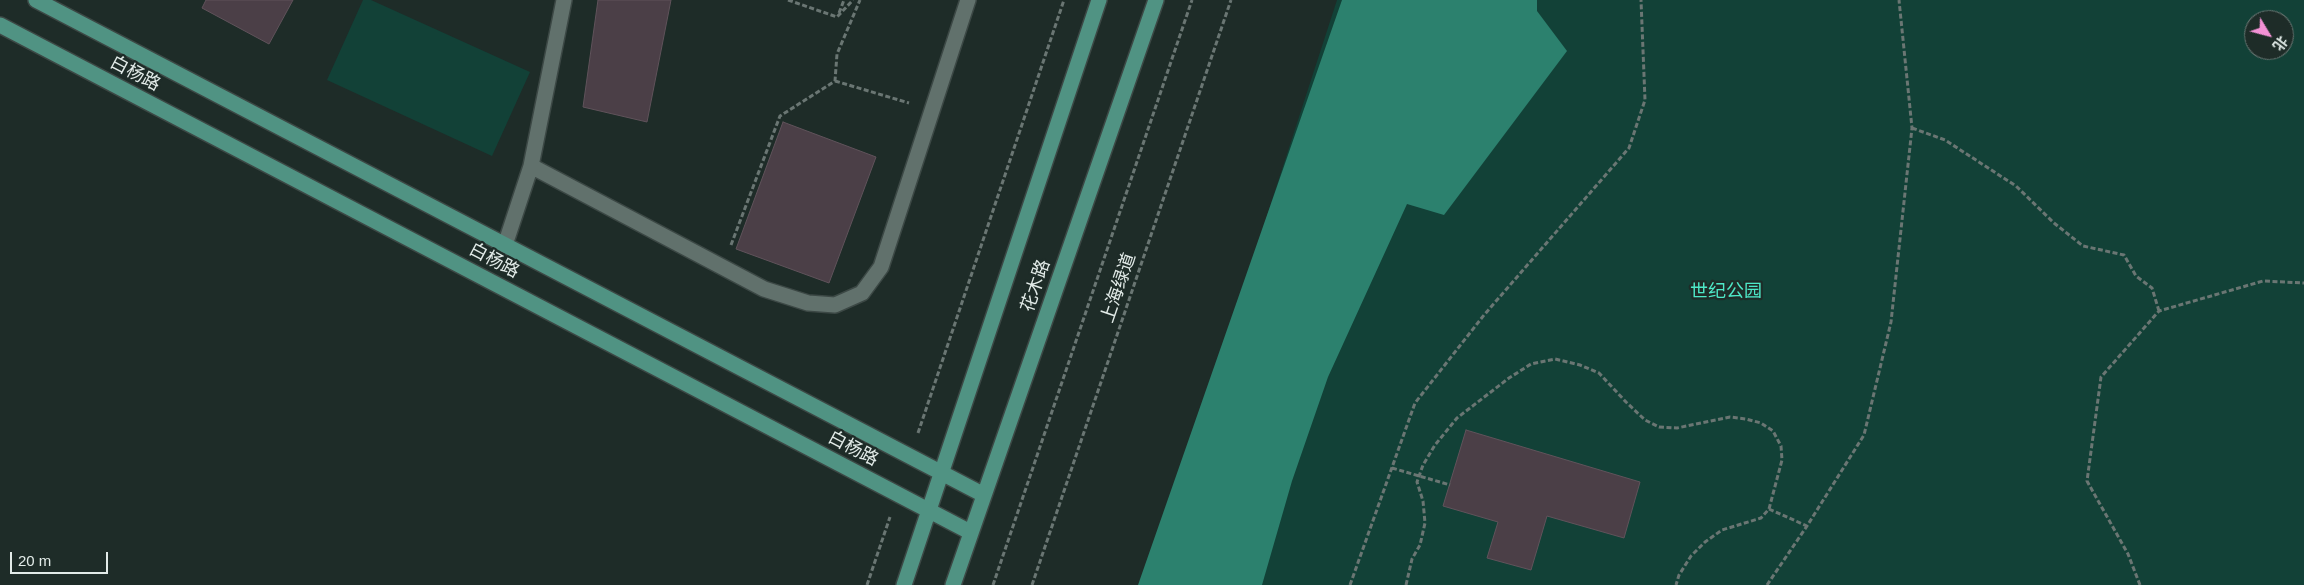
<!DOCTYPE html>
<html>
<head>
<meta charset="utf-8">
<style>
	body { margin:0 }
	#map { position:relative; width:2304px; height:585px; overflow:hidden; background:#1e2c28; font-family:Helvetica,"Noto Sans SC",sans-serif }
	canvas { display:block }
	.north { position:absolute; left:2244px; top:10px; width:50px; height:50px; box-sizing:border-box; background:#1e2c28; border:1px solid #6c7875; border-radius:50%; rotate:127deg; font-size:14px; font-weight:700; line-height:20px; text-align:center; color:#e2ebe8 }
	.north::after { content:''; display:block; margin:auto; width:18px; height:22px; background:#f391d5; clip-path:polygon(50% 0,100% 100%,50% 72%,0 100%) }
	.scale { position:absolute; left:10px; top:552px; width:98px; height:22px; box-sizing:border-box; border:2px solid #e2ebe8; border-top:0; padding-left:6px; font-size:15px; line-height:18px; white-space:nowrap; color:#e2ebe8; -webkit-text-stroke:4px #1e2c28; paint-order:stroke }
</style>
</head>
<body>
<div id="map">
<canvas width="2304" height="585"></canvas>
<div class="north">北</div>
<div class="scale">20 m</div>
</div>
<script>
const ctx = document.querySelector('canvas').getContext('2d');
ctx.lineJoin = 'round';
function fillPath(path, color) {
  ctx.fillStyle = color;
  ctx.fill(path, 'evenodd');
}
function toPath(rows) {
  const path = new Path2D();
  for (const r of rows) {
    path.moveTo(r[0], r[1]);
    for (let i = 2; i < r.length; i += 2) path.lineTo(r[i], r[i + 1]);
  }
  return path;
}
function stroke(path, color, width, dash) {
  ctx.strokeStyle = color;
  ctx.lineWidth = width;
  ctx.lineCap = dash ? 'butt' : 'round';
  ctx.setLineDash(dash || []);
  ctx.stroke(path);
}
function label(font, color, halo, rows, align = 'center') {
  ctx.font = font + ' Helvetica,"Noto Sans SC",sans-serif';
  ctx.lineWidth = 4.5;
  ctx.setLineDash([]);
  ctx.textBaseline = 'middle';
  ctx.strokeStyle = halo;
  ctx.fillStyle = color;
  for (const [text, x, y, turn = 0] of rows) {
    ctx.save();
    ctx.translate(x, y);
    ctx.rotate((+turn || 0) * Math.PI / 180);
    ctx.textAlign = isNaN(turn) ? turn : align;
    if (halo) ctx.strokeText(text, 0, 0);
    ctx.fillText(text, 0, 0);
    ctx.restore();
  }
}
fillPath(toPath([
	[363,0,371,0,530,72,492,156,327,80],
	[1337,0,2304,0,2304,585,1147,585],
	[2254,20,2284,20,2284,50,2254,50]
]), '#124137');
fillPath(toPath([
	[1342,0,1537,0,1537,11,1567,51,1444,215,1407,204,1328,377,1292,481,1262,585,1138,585]
]), '#2c816e');
const building = toPath([
	[206,0,293,0,269,44,202,8,206,0],
	[598,0,671,0,647,122,583,107,598,0],
	[783,122,876,157,829,283,736,249,783,122],
	[1466,430,1640,482,1624,538,1547,516,1531,570,1487,558,1498,522,1443,506,1466,430]
]);
fillPath(building, '#4b3f47');
stroke(building, '#60535b', 1);
const minor = toPath([
	[531,166,764,289,808,303,835,305,862,293,881,267,968,0],
	[505,245,531,166,564,0]
]);
const major = toPath([
	[36,0,984,495],
	[0,25,970,532],
	[904,585,1099,0],
	[953,585,1156,0]
]);
stroke(minor, '#3c4845', 18);
stroke(major, '#3c4845', 18);
stroke(toPath([
	[788,0,837,17,853,0],
	[839,13,844,0],
	[835,81,909,103],
	[1912,128,1945,140,2016,186,2054,223,2083,246,2124,255,2136,276,2152,288,2159,311],
	[731,245,780,116,835,81,837,54,860,0],
	[918,433,1064,0],
	[1392,468,1450,485],
	[1769,509,1807,526],
	[867,585,890,517],
	[993,585,1192,0],
	[1032,585,1231,0],
	[1350,585,1415,403,1484,315,1629,148,1645,100,1641,0],
	[1406,585,1412,559,1420,545,1425,523,1423,501,1417,482,1423,465,1435,445,1457,418,1509,378,1531,364,1555,359,1580,365,1599,373,1626,402,1645,420,1659,427,1677,428,1730,417,1746,419,1761,423,1773,431,1781,446,1782,460,1769,509,1761,518,1722,530,1705,542,1691,556,1679,575,1676,585],
	[1767,585,1807,526,1864,435,1891,322,1912,128,1899,0],
	[2140,585,2128,554,2087,481,2101,377,2159,311,2263,281,2304,283]
]), '#6a7673', 3, [5, 2.5]);
stroke(minor, '#61716c', 15);
stroke(major, '#509383', 15);
label('18px', '#e2ebe8', '#1e2c28', [
	["白杨路",135,74,28],
	["白杨路",494,261,28],
	["花木路",1036,286,-71],
	["上海绿道",1119,288,-71],
	["白杨路",853,449,28]
]);
label('18px', '#4de8c7', '#1e2c28', [
	["世纪公园",1726,292]
]);
</script>
</body>
</html>
